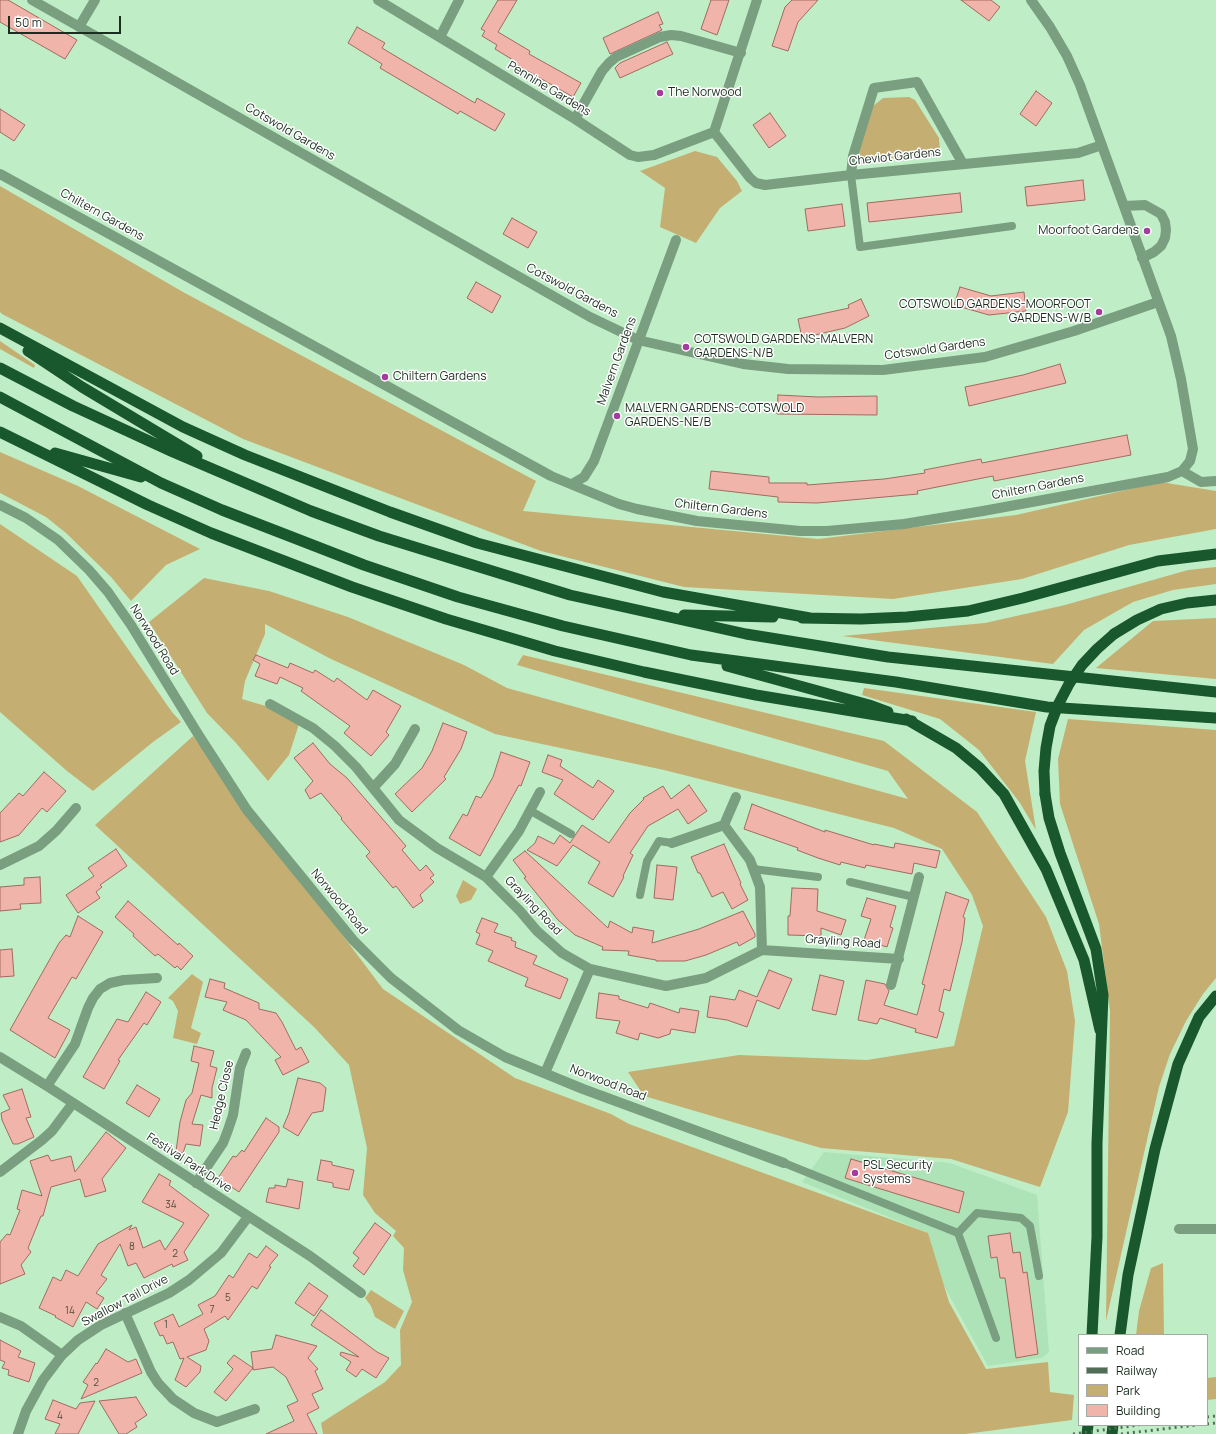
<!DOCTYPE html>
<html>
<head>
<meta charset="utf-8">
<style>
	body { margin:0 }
	#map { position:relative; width:1216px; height:1434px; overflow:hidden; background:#bfeec6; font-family:Manrope,sans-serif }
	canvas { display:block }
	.legend { position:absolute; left:1078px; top:1334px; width:130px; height:92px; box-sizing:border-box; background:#fff; border:1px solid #a4aba5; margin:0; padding:5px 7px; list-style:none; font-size:12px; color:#1b2d1e }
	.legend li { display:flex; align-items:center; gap:8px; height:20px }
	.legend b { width:20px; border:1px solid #a4aba5 }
	.scale { position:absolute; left:8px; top:16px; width:113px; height:18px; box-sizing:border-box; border:2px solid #1b2d1e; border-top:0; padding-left:5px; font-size:12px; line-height:14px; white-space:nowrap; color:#1b2d1e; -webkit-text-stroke:3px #fff; paint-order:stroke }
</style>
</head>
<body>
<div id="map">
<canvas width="1216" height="1434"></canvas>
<ul class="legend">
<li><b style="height:5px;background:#7a9e80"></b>Road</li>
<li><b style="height:5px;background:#516d55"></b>Railway</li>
<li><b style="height:11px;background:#c5ae72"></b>Park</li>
<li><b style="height:11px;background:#f1b4aa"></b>Building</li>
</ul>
<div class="scale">50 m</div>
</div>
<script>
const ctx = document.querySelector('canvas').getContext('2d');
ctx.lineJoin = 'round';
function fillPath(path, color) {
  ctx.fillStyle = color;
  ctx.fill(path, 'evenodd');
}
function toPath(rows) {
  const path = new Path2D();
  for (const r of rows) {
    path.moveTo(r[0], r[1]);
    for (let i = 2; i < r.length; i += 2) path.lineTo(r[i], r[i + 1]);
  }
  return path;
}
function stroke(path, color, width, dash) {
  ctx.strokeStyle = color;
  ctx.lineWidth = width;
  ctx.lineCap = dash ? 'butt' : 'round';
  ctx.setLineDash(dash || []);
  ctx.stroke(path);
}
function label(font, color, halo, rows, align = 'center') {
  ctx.font = font + ' Manrope,sans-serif';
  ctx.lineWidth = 3;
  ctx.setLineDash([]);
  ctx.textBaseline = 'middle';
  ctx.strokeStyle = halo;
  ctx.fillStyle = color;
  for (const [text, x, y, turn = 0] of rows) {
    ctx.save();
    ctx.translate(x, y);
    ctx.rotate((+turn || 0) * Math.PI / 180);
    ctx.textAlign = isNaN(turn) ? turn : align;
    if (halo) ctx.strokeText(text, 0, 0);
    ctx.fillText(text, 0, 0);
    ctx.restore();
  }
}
fillPath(toPath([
	[824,1152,950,1163,1037,1195,1049,1352,1042,1358,988,1366,943,1284,928,1233,802,1182]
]), '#ade3b6');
fillPath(toPath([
	[909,97,915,100,939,138,940,152,935,155,864,161,860,157,859,151,873,106,883,98],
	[695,151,717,157,737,181,742,191,720,208,696,243,660,227,665,188,640,171],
	[0,186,183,292,536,481,523,511,818,539,1016,515,1161,482,1216,491,1216,529,1129,545,1022,579,893,599,684,587,541,551,243,439,2,314,0,312],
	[0,341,35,365,34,368,0,349],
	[0,452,78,486,200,549,166,565,131,601,111,577,66,533,46,517,0,493],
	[0,524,77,576,172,712,181,722,153,742,93,791,67,771,0,712],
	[1216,567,1216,584,1173,590,1133,602,1084,630,1053,664,842,636,985,623,1065,605,1188,570],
	[204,578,269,591,348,617,464,665,507,688,908,799,888,771,517,665,523,655,884,741,977,812,1046,917,1067,971,1075,1021,1068,1112,1040,1187,951,1159,821,1148,644,1096,628,1072,739,1055,867,1060,954,1046,983,926,972,895,942,849,894,828,664,770,495,734,331,659,265,624,265,634,245,681,242,699,269,707,299,724,289,755,268,781,236,743,207,713,149,622],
	[1216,618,1216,679,1096,668,1153,621],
	[864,688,1036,712,1025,761,1036,830,1020,803,979,750,940,719,862,695],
	[1068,719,1216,730,1216,978,1203,994,1186,1021,1170,1054,1159,1087,1106,1321,1110,1011,1099,924,1060,804,1058,759],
	[193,736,383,989,515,1078,611,1114,629,1124,928,1233,949,1302,986,1369,1048,1362,1050,1392,1074,1395,1072,1420,965,1434,323,1434,321,1423,385,1382,401,1365,400,1330,412,1302,403,1270,404,1248,393,1236,396,1231,375,1213,363,1195,367,1148,349,1065,314,1027,95,825],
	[463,880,477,889,471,900,460,904,456,896],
	[192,974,203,982,191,1028,201,1033,197,1044,173,1038,178,1011,173,1001,168,998],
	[1163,1263,1164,1335,1136,1335,1139,1311,1151,1268],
	[371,1290,404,1311,395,1329,375,1317,371,1306,365,1298],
	[1216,1377,1216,1399,1207,1400,1207,1378]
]), '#c5ae72');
const building = toPath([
	[0,0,8,0,77,40,65,59,0,22,0,0],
	[498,0,517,0,498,32,530,51,529,54,581,83,573,97,512,62,513,60,495,49,497,45,482,36,485,31,481,29,498,0],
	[711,0,729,0,717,35,701,29,711,0],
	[792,0,818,0,798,22,788,51,772,46,785,7,792,0],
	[961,0,991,0,1000,7,989,21,961,0],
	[658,12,663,24,659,25,662,30,610,54,603,38,658,12],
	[357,27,385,43,382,48,402,60,475,103,477,98,505,114,495,131,460,111,458,114,380,68,382,64,348,43,357,27],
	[667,42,673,54,620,78,615,68,620,63,667,42],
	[1036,91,1052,103,1036,126,1020,114,1036,91],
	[0,109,25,125,14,141,0,132,0,109],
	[770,113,786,136,769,148,753,125,770,113],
	[1083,180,1085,200,1027,206,1025,187,1083,180],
	[960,193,962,212,869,222,867,203,960,193],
	[842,204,845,226,808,231,805,209,842,204],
	[512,218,537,232,528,248,503,234,512,218],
	[476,282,501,296,492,313,467,298,476,282],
	[960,287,991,296,1024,292,1026,311,989,315,954,305,960,287],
	[861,299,869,316,845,328,802,338,798,319,849,308,848,305,861,299],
	[1060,364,1066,383,969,406,965,387,1023,375,1060,364],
	[778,395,818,397,877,396,877,415,777,414,778,395],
	[1127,435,1131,455,994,481,993,476,917,491,918,494,817,503,778,502,778,497,709,489,711,471,769,477,769,483,807,483,807,485,884,479,925,473,924,470,981,459,982,463,1127,435],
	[256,655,288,668,290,663,313,673,315,670,334,682,337,678,367,700,373,690,401,706,386,732,389,735,371,756,344,733,350,726,301,691,303,688,280,677,277,684,255,676,260,664,253,660,256,655],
	[443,723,467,732,461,749,444,777,446,779,412,812,395,794,422,768,432,751,443,723],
	[313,743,330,764,347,778,406,846,402,850,420,871,426,865,434,875,430,878,434,882,420,895,423,901,413,908,396,886,393,888,366,856,370,852,341,819,342,818,321,793,310,799,305,790,313,781,294,758,313,743],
	[501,752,530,762,521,786,519,785,480,856,449,838,463,814,467,816,476,796,481,798,493,777,501,752],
	[548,755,562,760,560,766,593,788,598,780,614,791,593,820,554,794,563,780,542,772,548,755],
	[44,772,66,791,47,812,42,808,19,835,0,842,0,813,19,793,23,796,44,772],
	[689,785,707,811,688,824,678,809,648,826,630,853,633,855,623,876,624,877,613,897,588,883,600,862,573,845,557,866,527,850,535,843,538,836,554,844,560,835,570,843,582,825,609,843,630,813,644,799,643,798,663,786,671,799,689,785],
	[752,804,825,832,825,830,874,845,874,844,894,848,895,843,940,851,936,868,914,863,912,874,866,865,865,868,841,862,840,865,818,858,797,850,798,848,744,829,752,804],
	[724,844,741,883,740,884,748,900,732,909,723,892,712,897,700,873,698,873,691,857,724,844],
	[116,849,127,866,100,885,102,887,96,892,100,898,78,913,66,895,94,876,88,868,116,849],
	[525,851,608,928,610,921,632,933,633,927,654,931,652,943,699,929,743,911,755,934,755,937,739,946,737,942,706,955,685,961,656,961,656,960,628,955,629,951,602,950,603,947,575,935,558,920,524,878,526,877,513,860,525,851],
	[657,865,677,867,673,900,654,898,657,865],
	[40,877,41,903,20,904,21,909,0,911,0,887,24,885,24,878,40,877],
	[792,888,818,889,817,911,846,920,841,935,821,928,821,936,788,935,788,916,790,916,792,888],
	[946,892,969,900,963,917,965,918,962,942,950,991,944,989,939,1011,944,1013,937,1038,915,1032,916,1029,880,1018,877,1024,858,1020,866,980,885,984,889,991,884,1005,917,1015,925,985,922,984,946,892],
	[867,898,896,906,890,927,893,928,887,947,864,940,871,919,861,916,867,898],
	[128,901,178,945,179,943,193,956,181,970,177,966,175,968,158,954,155,956,133,936,134,934,115,917,128,901],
	[78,916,103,932,76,979,72,977,48,1018,70,1030,55,1058,10,1030,59,943,66,935,70,937,78,916],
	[482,918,498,924,494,932,512,938,511,940,516,942,515,947,537,956,533,964,568,979,560,999,525,986,528,978,488,961,493,951,476,944,480,934,476,932,482,918],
	[12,949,14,976,0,977,0,950,12,949],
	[769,970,792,979,779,1009,757,1000,747,1027,727,1020,707,1017,710,996,735,1000,739,990,757,997,769,970],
	[820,975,844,981,836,1015,812,1010,820,975],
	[210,979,225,983,224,988,259,1003,259,1009,276,1013,282,1022,296,1050,301,1047,309,1062,283,1075,275,1060,281,1057,246,1020,223,1010,227,1002,205,997,210,979],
	[146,992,161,1002,147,1025,144,1023,118,1060,120,1061,104,1089,83,1077,117,1019,128,1022,146,992],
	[599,993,619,996,619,999,648,1008,650,1003,679,1013,680,1008,699,1011,695,1033,671,1029,670,1034,658,1038,640,1033,638,1040,616,1033,620,1021,596,1018,599,993],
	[194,1046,214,1051,210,1066,217,1068,212,1088,212,1098,201,1095,192,1124,203,1125,200,1146,186,1144,183,1153,176,1151,180,1122,186,1100,192,1093,199,1063,191,1061,194,1046],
	[298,1078,320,1083,326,1088,323,1111,312,1113,298,1136,283,1127,289,1113,298,1078],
	[137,1085,160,1099,149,1117,126,1103,137,1085],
	[22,1089,31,1117,26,1118,34,1137,18,1144,13,1144,2,1120,1,1113,10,1109,3,1095,22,1089],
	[266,1118,279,1127,279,1132,239,1192,218,1178,233,1156,236,1157,242,1150,244,1152,266,1118],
	[106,1132,126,1148,102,1179,106,1191,85,1197,80,1179,51,1187,43,1216,41,1216,28,1248,31,1252,21,1265,25,1274,0,1284,0,1242,7,1234,10,1235,20,1210,17,1209,22,1190,42,1196,30,1161,48,1155,51,1161,71,1156,75,1172,106,1132],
	[851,1159,964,1192,959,1213,845,1178,851,1159],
	[321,1160,332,1162,332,1165,354,1170,349,1190,333,1187,333,1183,317,1180,321,1160],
	[159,1174,171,1181,169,1185,209,1215,184,1252,188,1260,173,1267,172,1264,144,1278,136,1263,128,1266,120,1244,101,1275,107,1279,96,1293,104,1298,97,1309,86,1302,73,1327,55,1317,56,1316,39,1308,53,1277,61,1281,66,1270,78,1276,98,1244,132,1225,129,1230,136,1227,143,1248,160,1240,165,1250,184,1223,142,1202,159,1174],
	[288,1179,303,1182,299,1209,266,1202,269,1188,275,1188,275,1185,286,1187,288,1179],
	[375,1223,391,1235,364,1275,353,1266,359,1258,353,1253,375,1223],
	[1010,1233,1013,1253,1020,1252,1023,1273,1027,1272,1038,1354,1016,1358,1005,1278,1000,1278,997,1257,991,1258,988,1236,1010,1233],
	[266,1246,278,1255,269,1266,271,1267,257,1289,252,1286,228,1320,225,1316,204,1329,209,1341,206,1350,187,1357,201,1366,200,1372,186,1387,175,1380,184,1358,180,1359,173,1342,167,1344,163,1335,160,1336,154,1323,173,1314,179,1327,203,1314,198,1305,215,1296,229,1275,233,1278,249,1253,257,1258,266,1246],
	[309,1283,328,1296,314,1316,295,1303,309,1283],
	[321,1310,377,1352,389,1358,376,1378,362,1369,356,1377,346,1370,351,1362,340,1355,341,1352,359,1357,311,1325,321,1310],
	[276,1335,317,1346,308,1358,318,1369,315,1371,323,1389,312,1394,319,1408,307,1414,317,1434,266,1434,294,1421,287,1406,298,1401,286,1377,273,1367,253,1370,253,1368,226,1401,214,1392,233,1369,227,1363,234,1355,253,1368,251,1352,272,1349,276,1335],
	[0,1340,21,1351,18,1357,35,1363,29,1382,8,1375,9,1370,2,1368,5,1362,0,1360,0,1340],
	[106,1349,128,1362,136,1359,142,1373,81,1399,88,1385,83,1382,96,1363,97,1364,106,1349],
	[136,1397,147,1415,135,1423,137,1427,126,1434,119,1434,99,1401,136,1397],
	[53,1400,76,1409,80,1403,95,1401,78,1434,55,1434,60,1424,45,1419,53,1400]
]);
fillPath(building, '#f1b4aa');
stroke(building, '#a16a61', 1);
stroke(toPath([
	[851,175,860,247,1012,226],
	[531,811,571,834],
	[753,869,818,877],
	[850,882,914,897],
	[640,895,647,861,659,841,672,843],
	[784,1163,958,1233,996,1338],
	[958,1233,977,1213,1021,1218,1030,1226,1039,1276]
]), '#7a9e80', 8);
stroke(toPath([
	[32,0,590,317,638,340,743,364,788,369,883,370,985,357,1074,331,1158,302],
	[378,0,575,119,630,155,638,157,654,155,714,132],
	[1031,0,1050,27,1067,56,1080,85,1171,336,1181,379,1193,449,1190,461,1182,471],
	[79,27,95,0],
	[440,37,459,0],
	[575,119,602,71,609,63,616,57,660,37,671,35,681,36,741,53],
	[714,132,750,178,756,183,765,185,851,175,1078,153,1102,145],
	[714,132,757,0],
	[0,174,551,476,619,504,637,509,697,521,800,531,827,531,904,524,983,511,1168,477,1182,471],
	[851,175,853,156,874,88,917,82,963,164],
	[1124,206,1145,205,1161,214,1165,222,1166,230,1165,238,1161,246,1154,252,1142,258],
	[1182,471,1201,482,1216,481],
	[572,484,584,477,594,461,676,240],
	[0,505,26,518,58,540,89,570,108,592,131,625,198,734,247,810,353,940,391,978,458,1030,505,1057,583,1089,784,1163],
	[270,704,313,728,335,746,356,767,399,820,437,848,486,877,520,911,537,931,562,953,590,969,666,986,706,978,762,950,899,959],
	[373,788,395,764,415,729],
	[724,825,736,797],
	[672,843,724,825,750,860,760,887,762,950],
	[0,865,39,846,56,831,76,808],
	[486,877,519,831,540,792],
	[891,985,919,877],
	[0,1057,47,1086,310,1256,361,1293],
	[545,1073,590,969],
	[47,1086,75,1044,88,1008,93,998,100,989,110,983,124,980,157,978],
	[0,1172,42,1140,52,1131,73,1103],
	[196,1183,223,1143,228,1130,233,1115,240,1068,246,1053],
	[1179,1229,1216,1229],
	[125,1313,151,1372,158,1383,173,1399,194,1413,217,1422,255,1409],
	[0,1317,21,1326,62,1355,78,1340,101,1325,169,1293,189,1280,221,1253,248,1217],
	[18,1434,26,1411,43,1380,62,1355]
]), '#7a9e80', 10);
stroke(toPath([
	[0,328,183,427,245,455,390,512,477,543,663,592,810,618],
	[28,351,82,387,197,456],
	[0,368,73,406,173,452,311,511,379,536,570,595,746,634,888,657,1216,692],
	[0,397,161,483,222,510,364,565,458,597,563,626,691,655,896,682,1047,707,1216,718],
	[0,432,148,505,211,533,352,587,446,619,555,651,644,672,756,695,912,721],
	[55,453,141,477],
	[684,615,773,617],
	[802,618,861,619,907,617,968,611,1023,598,1158,561,1216,554],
	[1114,634,1137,620,1161,609,1187,603,1216,600],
	[727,666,869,705,888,712],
	[906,719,956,748,980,768,1004,794,1046,869,1084,960,1100,1030],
	[1045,794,1049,818,1060,853,1096,949,1103,995,1097,1143,1097,1237,1092,1335],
	[1120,1335,1128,1275,1155,1149,1178,1064,1199,1017,1216,996],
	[1087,1434,1088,1425],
	[1112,1434,1113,1425]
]), '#18582c', 11);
stroke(toPath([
	[1207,1417,1216,1416],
	[1207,1424,1216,1423],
	[1073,1434,1139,1425],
	[1121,1434,1196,1425]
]), '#516d55', 3, [2, 4]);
stroke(toPath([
	[1045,794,1044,771,1046,748,1050,726,1058,705,1069,684,1082,665,1097,649,1114,634]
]), '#18582c', 11);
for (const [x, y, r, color] of [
	[660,93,4,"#a43c9f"],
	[1147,231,4,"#a43c9f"],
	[1099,312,4,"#a43c9f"],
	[686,347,4,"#a43c9f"],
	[385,377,4,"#a43c9f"],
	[617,416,4,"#a43c9f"],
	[855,1173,4,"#a43c9f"]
]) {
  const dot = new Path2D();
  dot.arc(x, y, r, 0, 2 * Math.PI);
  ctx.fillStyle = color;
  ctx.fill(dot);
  stroke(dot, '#fff', 1.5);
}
label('10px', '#504f41', null, [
	["34",171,1205],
	["8",132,1247],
	["2",175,1254],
	["5",228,1298],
	["7",212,1310],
	["14",70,1311],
	["1",166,1325],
	["2",96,1383],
	["4",60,1416]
]);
label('12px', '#1b2d1e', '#fff', [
	["Pennine Gardens",549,89,31],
	["Cotswold Gardens",290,132,30],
	["Cheviot Gardens",895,157,-6],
	["Chiltern Gardens",102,215,29],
	["Cotswold Gardens",572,291,28],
	["Cotswold Gardens",935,349,-8],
	["Malvern Gardens",617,361,-70],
	["Chiltern Gardens",1038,487,-11],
	["Chiltern Gardens",721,509,7],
	["Norwood Road",154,640,58],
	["Norwood Road",339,902,50],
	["Grayling Road",533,906,46],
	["Grayling Road",843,942,4],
	["Norwood Road",608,1083,21],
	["Hedge Close",222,1095,-77],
	["Festival Park Drive",189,1163,33],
	["Swallow Tail Drive",125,1301,-28]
]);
label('12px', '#1b2d1e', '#fff', [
	["The Norwood",668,93],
	["Moorfoot Gardens",1139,231,"right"],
	["COTSWOLD GARDENS-MOORFOOT",1091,305,"right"],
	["GARDENS-W/B",1091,319,"right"],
	["COTSWOLD GARDENS-MALVERN",694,340],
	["GARDENS-N/B",694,354],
	["Chiltern Gardens",393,377],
	["MALVERN GARDENS-COTSWOLD",625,409],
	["GARDENS-NE/B",625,423],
	["PSL Security",863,1166],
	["Systems",863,1180]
], 'left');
</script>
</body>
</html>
